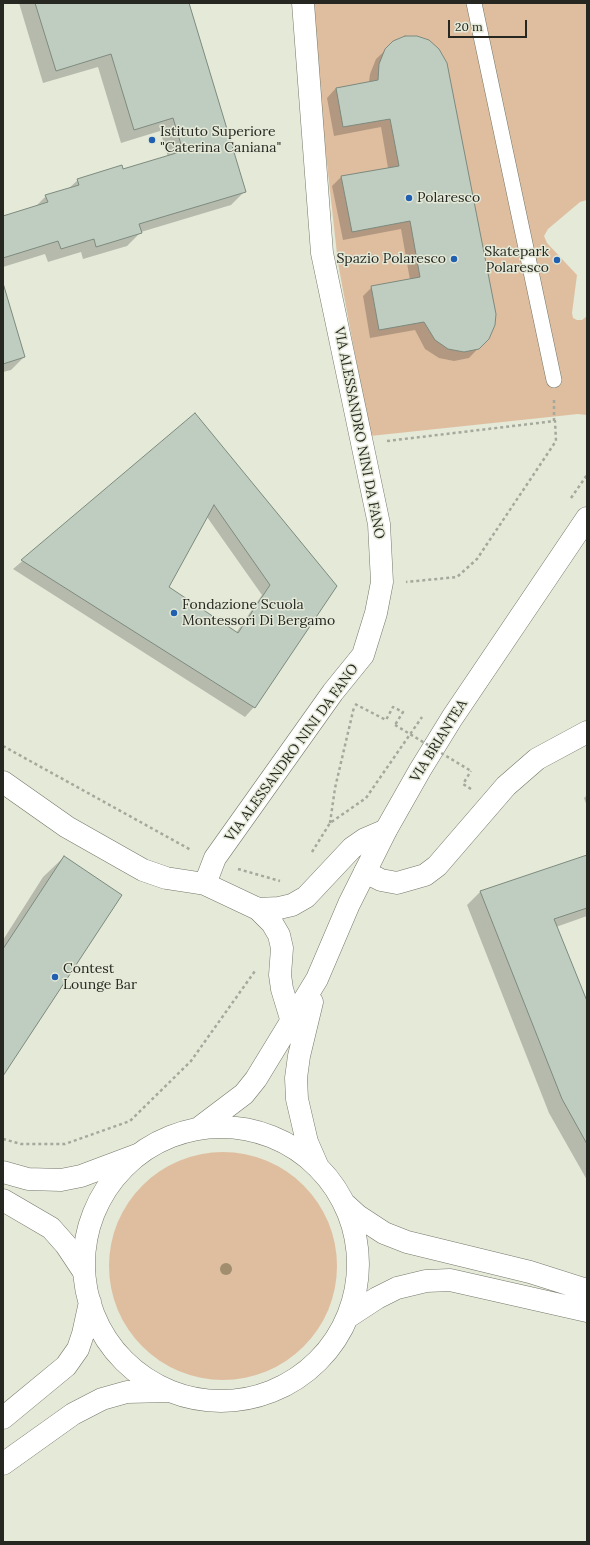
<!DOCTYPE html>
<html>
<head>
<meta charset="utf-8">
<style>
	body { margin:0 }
	#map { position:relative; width:590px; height:1545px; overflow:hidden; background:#e4e9d8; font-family:Lora,serif }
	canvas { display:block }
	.frame { position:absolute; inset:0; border:4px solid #252720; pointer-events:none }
	.scale { position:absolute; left:448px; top:20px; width:79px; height:18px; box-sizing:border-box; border:2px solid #252720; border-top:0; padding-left:5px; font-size:12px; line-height:14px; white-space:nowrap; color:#252720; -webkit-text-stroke:3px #e4e9d8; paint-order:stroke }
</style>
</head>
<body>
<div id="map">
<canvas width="590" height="1545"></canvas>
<div class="frame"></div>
<div class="scale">20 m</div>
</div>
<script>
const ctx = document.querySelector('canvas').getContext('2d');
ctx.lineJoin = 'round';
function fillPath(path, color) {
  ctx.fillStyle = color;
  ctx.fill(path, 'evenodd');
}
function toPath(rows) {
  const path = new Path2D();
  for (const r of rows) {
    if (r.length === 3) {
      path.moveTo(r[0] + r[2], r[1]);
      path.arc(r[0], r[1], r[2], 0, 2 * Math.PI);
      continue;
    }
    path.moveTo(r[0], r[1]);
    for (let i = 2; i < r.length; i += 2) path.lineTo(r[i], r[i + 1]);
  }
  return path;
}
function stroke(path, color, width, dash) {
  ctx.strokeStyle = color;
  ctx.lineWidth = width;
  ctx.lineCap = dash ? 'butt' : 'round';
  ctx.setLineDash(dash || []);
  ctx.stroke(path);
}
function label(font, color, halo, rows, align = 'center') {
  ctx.font = font + ' Lora,serif';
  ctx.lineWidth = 3;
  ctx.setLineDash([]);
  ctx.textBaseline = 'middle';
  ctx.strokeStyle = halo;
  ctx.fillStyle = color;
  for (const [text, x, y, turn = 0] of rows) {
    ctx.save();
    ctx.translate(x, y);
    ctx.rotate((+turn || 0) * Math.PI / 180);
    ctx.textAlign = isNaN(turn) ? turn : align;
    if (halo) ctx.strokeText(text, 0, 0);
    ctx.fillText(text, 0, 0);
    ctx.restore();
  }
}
fillPath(toPath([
	[312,3,587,3,587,200,580,202,548,229,544,236,547,243,577,275,572,313,573,318,577,320,582,320,587,316,587,415,578,414,370,436,338,263,311,19],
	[223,1266,114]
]), '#dfbea0');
fillPath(toPath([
	[19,3,188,3,245,191,231,205,141,232,127,246,83,259,81,252,48,262,45,254,3,267,3,217,35,207,46,196,68,189,78,180,122,170,168,157,160,131,121,143,98,67,43,83],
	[394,42,488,338,469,358,454,361,439,358,425,349,415,330,370,338,363,296,372,287,410,280,401,229,343,240,332,186,342,176,388,168,381,127,334,136,327,98,336,88,369,82,370,74,376,59],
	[3,287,24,357,11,370,3,372],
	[195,414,336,586,254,707,245,717,13,569],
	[207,517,262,595,236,633,167,587],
	[587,795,587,806,584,798],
	[587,856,587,916,556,927,587,1004,587,1180,549,1113,467,905,480,892],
	[64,857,3,1074,3,940,43,877]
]), '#0003');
const building = toPath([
	[35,3,189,3,246,192,139,224,142,233,96,247,94,239,61,249,58,241,3,258,3,216,48,202,45,195,79,185,77,179,122,165,123,169,183,151,173,118,134,130,111,54,56,71,35,3],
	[405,36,417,36,429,40,439,49,447,63,496,314,495,325,489,339,479,349,464,352,448,349,435,340,424,322,379,330,371,286,420,277,410,221,352,232,341,176,399,166,390,119,343,127,336,88,378,80,379,64,385,49,393,41,405,36],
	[3,283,25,357,3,364,3,283],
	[195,413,337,586,255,708,21,560,195,413],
	[214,505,270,585,238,633,169,587,214,505],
	[587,855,587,908,554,919,587,1001,587,1144,562,1099,480,891,587,855],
	[64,856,122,895,3,1076,3,949,64,856]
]);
fillPath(building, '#bfccc0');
stroke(building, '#7d8a7e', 1);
const lane = toPath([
	[474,3,554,380]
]);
const street = toPath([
	[3,782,67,827,143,870,166,878,205,884,258,909,272,923,279,935,282,948,280,975,282,989,292,1022],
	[365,872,381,880,397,883,425,875,437,866,506,786,537,759,587,732],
	[205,884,215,858,333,692,363,655,376,613,382,582,379,524,322,253,303,3],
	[258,909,279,908,292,905,306,897,352,848,365,839,386,830],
	[3,1172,28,1179,61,1180,81,1176,137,1155],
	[3,1200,51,1228,66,1245,84,1272]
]);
const secondary = toPath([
	[312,1002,299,1056,296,1078,297,1099,307,1142,317,1165],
	[221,1264,137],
	[199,1128,244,1094,256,1079,317,979,349,904,386,830,420,770,452,718,587,518],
	[346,1205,358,1216,384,1233,407,1242,530,1272,587,1290],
	[348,1317,377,1298,397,1288,426,1281,450,1280,587,1311],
	[3,1418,66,1366,78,1349,83,1334,90,1302],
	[3,1464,73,1414,102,1399,127,1392,167,1391]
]);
stroke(lane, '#747869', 16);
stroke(street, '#747869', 23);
stroke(secondary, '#747869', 23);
stroke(toPath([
	[554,400,554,421],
	[387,441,555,421,556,441,477,559,457,577,406,582],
	[571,498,587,475],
	[355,704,386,720,393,707,403,712,395,725],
	[3,746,191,850],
	[471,789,463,784,471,771],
	[330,823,335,788,354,707],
	[312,852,330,823,366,798,422,717],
	[238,869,280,881],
	[3,1139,21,1144,65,1144,130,1121,191,1061,255,971]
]), '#a5a99c', 2.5, [3, 3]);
stroke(lane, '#fff', 15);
stroke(street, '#fff', 22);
stroke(secondary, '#fff', 22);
stroke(toPath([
	[395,725,471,771]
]), '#a5a99c', 2.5, [3, 3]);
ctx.fillStyle = '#a08e6e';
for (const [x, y] of [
	[226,1269]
]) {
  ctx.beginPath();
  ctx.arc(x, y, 6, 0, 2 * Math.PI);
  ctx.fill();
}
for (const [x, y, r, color] of [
	[152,140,4,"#215fb0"],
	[409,198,4,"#215fb0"],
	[454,259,4,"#215fb0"],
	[557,260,4,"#215fb0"],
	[174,613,4,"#215fb0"],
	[55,977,4,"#215fb0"]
]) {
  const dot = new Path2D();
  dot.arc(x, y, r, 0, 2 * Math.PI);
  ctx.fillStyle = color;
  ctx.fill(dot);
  stroke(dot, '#e4e9d8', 1.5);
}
label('14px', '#252720', '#e4e9d8', [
	["Istituto Superiore",160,132],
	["\"Caterina Caniana\"",160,148],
	["Polaresco",417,198],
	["Skatepark",549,252,"right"],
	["Polaresco",549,268,"right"],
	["Spazio Polaresco",446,259,"right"],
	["Fondazione Scuola",182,605],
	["Montessori Di Bergamo",182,621],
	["Contest",63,969],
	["Lounge Bar",63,985]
], 'left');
label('14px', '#252720', '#e4e9d8', [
	["VIA ALESSANDRO NINI DA FANO",359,433,79],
	["VIA BRIANTEA",439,741,-58],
	["VIA ALESSANDRO NINI DA FANO",292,753,-54]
]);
</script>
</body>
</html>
